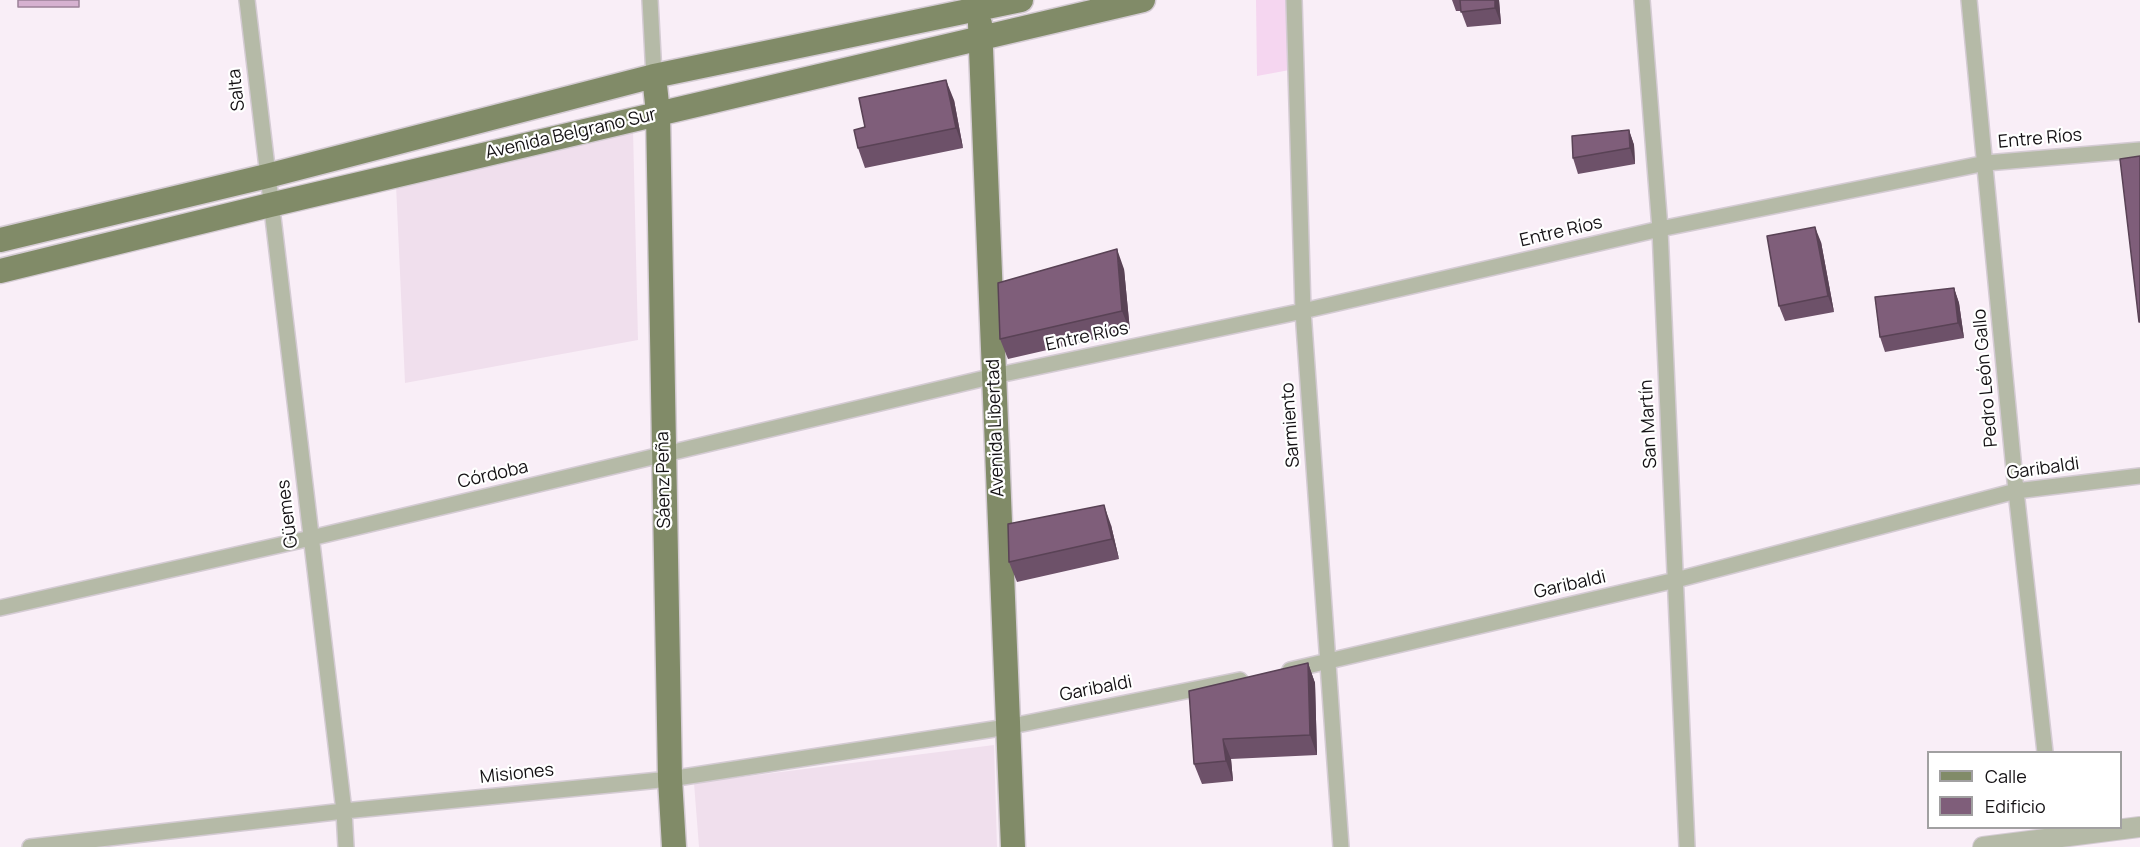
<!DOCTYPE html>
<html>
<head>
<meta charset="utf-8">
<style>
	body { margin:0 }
	#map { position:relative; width:2140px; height:847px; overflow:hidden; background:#f9eef7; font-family:Manrope,sans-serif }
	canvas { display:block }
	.legend { position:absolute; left:1927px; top:751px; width:195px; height:78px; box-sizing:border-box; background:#fff; border:2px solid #a1a0a1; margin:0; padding:8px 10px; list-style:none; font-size:18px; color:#141114 }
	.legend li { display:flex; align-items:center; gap:12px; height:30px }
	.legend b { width:30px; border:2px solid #a1a0a1 }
</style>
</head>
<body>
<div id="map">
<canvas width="2140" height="847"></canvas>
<ul class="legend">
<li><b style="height:8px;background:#818b68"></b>Calle</li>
<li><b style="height:16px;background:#7f5e7a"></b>Edificio</li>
</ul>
</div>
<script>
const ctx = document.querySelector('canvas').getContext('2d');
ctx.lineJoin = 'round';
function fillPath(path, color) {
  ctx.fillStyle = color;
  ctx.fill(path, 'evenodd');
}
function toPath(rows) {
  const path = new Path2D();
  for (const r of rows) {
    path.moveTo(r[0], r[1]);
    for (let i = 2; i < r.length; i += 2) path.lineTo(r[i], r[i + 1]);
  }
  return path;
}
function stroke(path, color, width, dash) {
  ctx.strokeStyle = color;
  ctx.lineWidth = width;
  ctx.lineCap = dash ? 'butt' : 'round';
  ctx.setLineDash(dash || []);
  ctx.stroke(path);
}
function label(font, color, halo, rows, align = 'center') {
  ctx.font = font + ' Manrope,sans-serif';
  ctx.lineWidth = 4.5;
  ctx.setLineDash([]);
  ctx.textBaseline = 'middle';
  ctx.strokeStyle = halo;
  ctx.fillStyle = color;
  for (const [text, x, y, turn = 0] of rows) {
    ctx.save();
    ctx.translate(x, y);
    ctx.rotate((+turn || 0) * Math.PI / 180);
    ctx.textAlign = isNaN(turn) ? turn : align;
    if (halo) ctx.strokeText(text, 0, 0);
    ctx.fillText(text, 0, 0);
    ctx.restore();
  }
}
fillPath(toPath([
	[633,130,638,340,405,383,396,185],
	[994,745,997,847,699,847,694,783]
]), '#f0dfed');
fillPath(toPath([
	[1256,0,1292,0,1295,69,1257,76]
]), '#f5d6f0');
const water = toPath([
	[18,0,79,0,79,7,18,7,18,0]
]);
fillPath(water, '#d6b1d0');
stroke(water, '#9c8198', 1.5);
const minor = toPath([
	[247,0,344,811,346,847],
	[650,0,654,76],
	[1294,0,1303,311,1341,847],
	[1642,0,1660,229,1687,847],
	[1969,0,2016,491,2045,752],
	[0,608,311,538,994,376,1303,311,1660,229,1986,163,2140,150],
	[1290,670,1676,580,2016,491,2140,476],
	[30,847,344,811,670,779,1007,727,1240,680]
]);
const tertiary = toPath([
	[1983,847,2140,827]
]);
const primary = toPath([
	[980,24,1013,847],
	[654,76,658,113,670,779,674,847],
	[0,240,267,176,654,76,1021,0],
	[0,271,270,205,1143,0]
]);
stroke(minor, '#d4cbd3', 18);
stroke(tertiary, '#d4cbd3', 22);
stroke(primary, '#d4cbd3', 27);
stroke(minor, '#b5baa7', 15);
stroke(tertiary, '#b5baa7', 20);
stroke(primary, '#818b68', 24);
fillPath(toPath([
	[1452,0,1499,0,1501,24,1467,27,1461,11,1456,11],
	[954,100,963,148,865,168,858,148,865,127],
	[1629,130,1634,145,1635,164,1578,174,1573,158],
	[1821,242,1834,312,1785,321,1779,306],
	[1124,269,1130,331,1008,359,1000,339],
	[1954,288,1959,303,1964,338,1885,352,1880,337],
	[1111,525,1119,559,1017,582,1009,562],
	[1308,663,1315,683,1317,755,1231,759,1233,781,1202,784,1194,764]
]), '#6d5169');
fillPath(toPath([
	[1495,0,1499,0,1501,24,1495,8],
	[946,80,954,100,963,148,956,128],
	[1629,130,1634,145,1635,164,1630,148],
	[1815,227,1821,242,1834,312,1828,296],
	[1117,249,1124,269,1130,331,1122,311],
	[1954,288,1959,303,1964,338,1958,323],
	[1104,505,1111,525,1119,559,1112,539],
	[1308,663,1315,683,1317,755,1310,735],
	[1223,739,1231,759,1233,781,1226,761]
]), '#594255');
const building = toPath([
	[1460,0,1495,0,1495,8,1461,12,1460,0],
	[946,80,956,128,858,148,854,130,865,127,859,98,946,80],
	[1629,130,1630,148,1573,158,1572,136,1629,130],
	[2140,156,2140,322,2139,322,2120,159,2140,156],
	[1815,227,1828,296,1779,306,1767,236,1815,227],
	[1117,249,1122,311,1000,339,998,283,1117,249],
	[1954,288,1958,323,1880,337,1875,297,1954,288],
	[1104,505,1112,539,1009,562,1008,524,1104,505],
	[1308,663,1310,735,1223,739,1226,761,1194,764,1189,691,1308,663]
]);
fillPath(building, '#7f5e7a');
stroke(building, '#594255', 1.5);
label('18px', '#141114', '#fff', [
	["Salta",237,90,-96],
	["Avenida Belgrano Sur",571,134,-13],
	["Entre Ríos",2040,139,-5],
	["Entre Ríos",1561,232,-13],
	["Entre Ríos",1087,337,-12],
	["Pedro León Gallo",1986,378,-95],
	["San Martín",1649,424,-93],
	["Sarmiento",1291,425,-94],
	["Avenida Libertad",996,428,-92],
	["Garibaldi",2043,469,-8],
	["Córdoba",493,475,-13],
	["Sáenz Peña",664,480,-91],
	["Güemes",288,514,-97],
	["Garibaldi",1570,585,-13],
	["Garibaldi",1096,689,-11],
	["Misiones",517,774,-6]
]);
</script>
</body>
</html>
